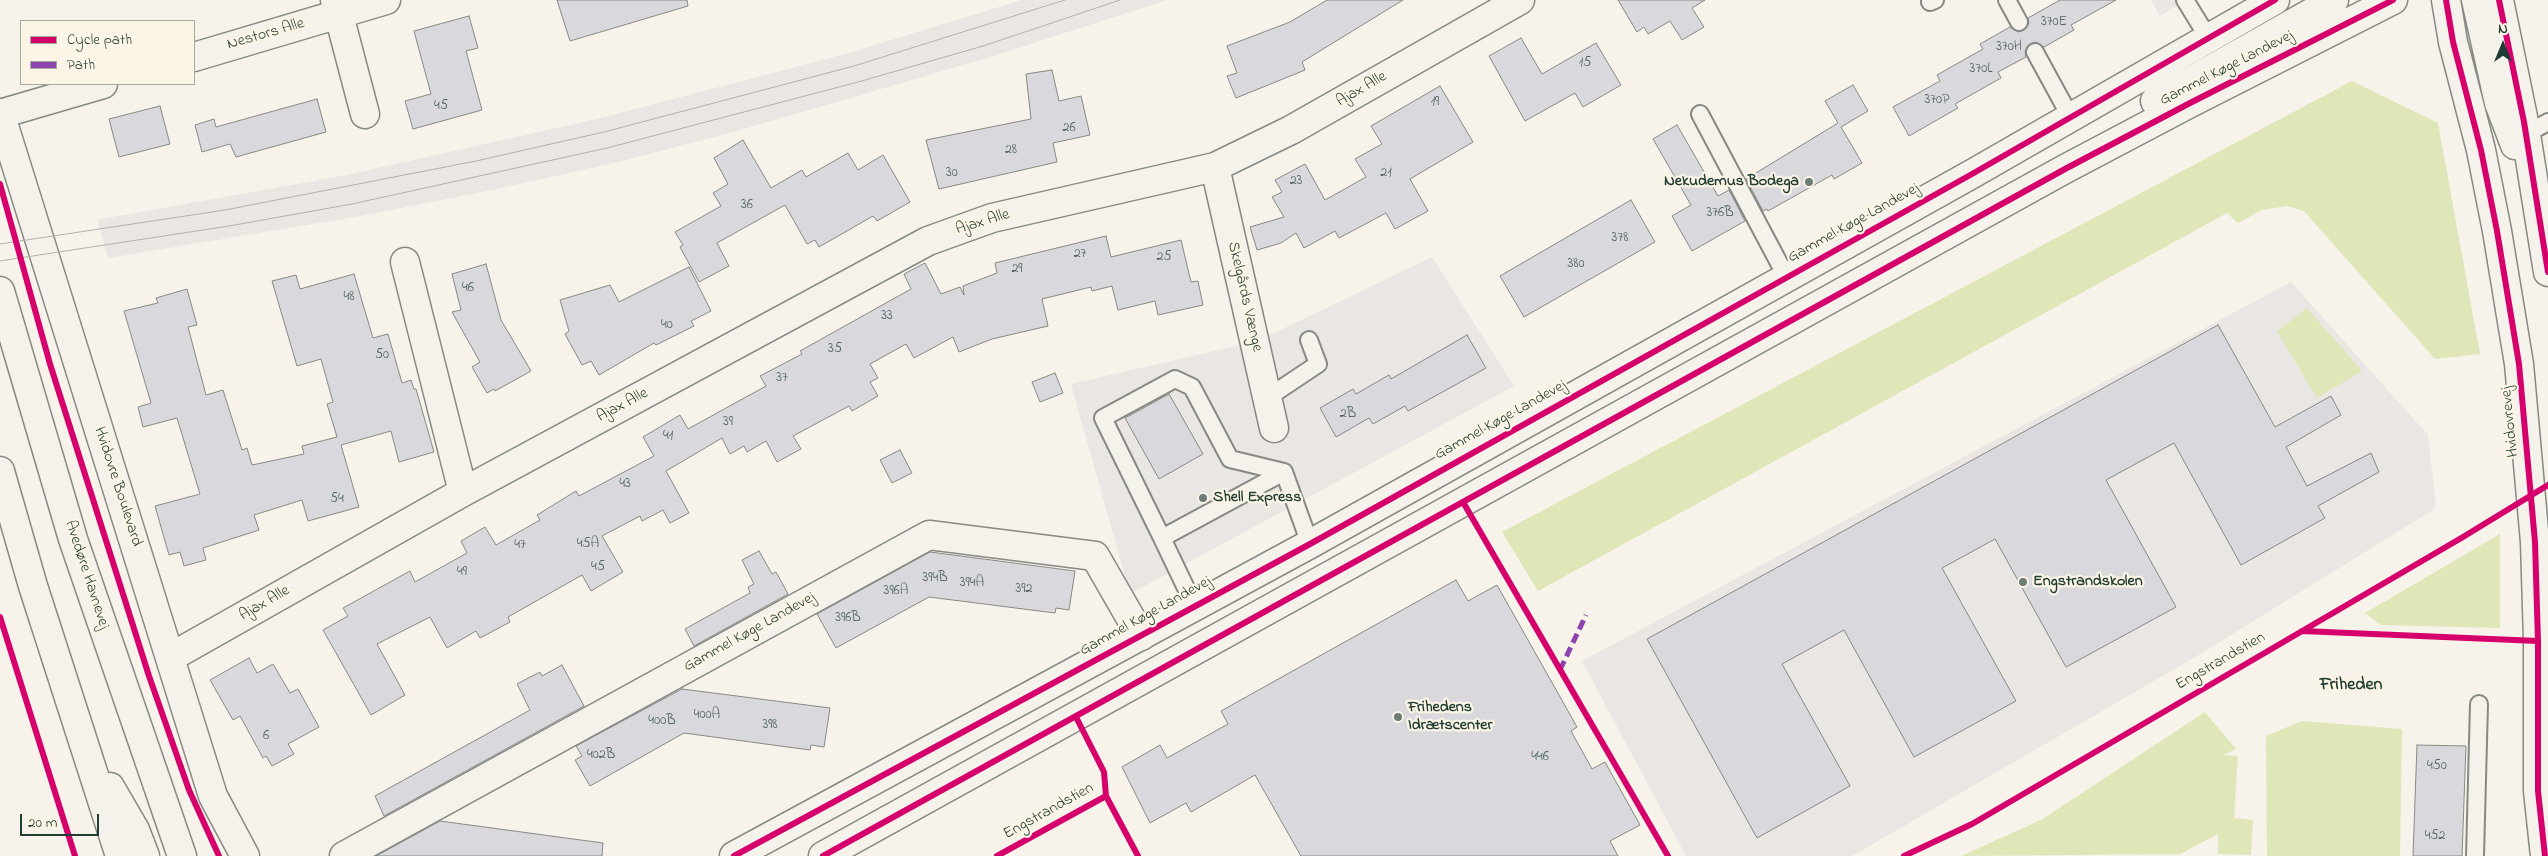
<!DOCTYPE html>
<html>
<head>
<meta charset="utf-8">
<style>
	body { margin:0 }
	#map { position:relative; width:2548px; height:856px; overflow:hidden; background:#f7f3ea; font-family:"Indie Flower",sans-serif }
	canvas { display:block }
	.legend { position:absolute; left:20px; top:20px; width:175px; height:65px; box-sizing:border-box; background:#fcf5e5; border:1px solid #a4ab9e; margin:0; padding:6px 9px; list-style:none; font-size:15px; color:#1f3d34 }
	.legend li { display:flex; align-items:center; gap:10px; height:25px }
	.legend b { width:25px; border:1px solid #a4ab9e }
	.north { position:absolute; left:2478px; top:20px; width:50px; height:50px; -webkit-text-stroke:4px #fcf5e5; paint-order:stroke; rotate:0deg; font-size:14px; font-weight:700; line-height:20px; text-align:center; color:#1f3d34 }
	.north::after { content:''; display:block; margin:auto; width:18px; height:22px; background:#1f3d34; clip-path:polygon(50% 0,100% 100%,50% 72%,0 100%) }
	.scale { position:absolute; left:20px; top:814px; width:79px; height:22px; box-sizing:border-box; border:2px solid #1f3d34; border-top:0; padding-left:6px; font-size:15px; line-height:18px; white-space:nowrap; color:#1f3d34; -webkit-text-stroke:4px #fcf5e5; paint-order:stroke }
</style>
</head>
<body>
<div id="map">
<canvas width="2548" height="856"></canvas>
<ul class="legend">
<li><b style="height:6px;background:#d6006c"></b>Cycle path</li>
<li><b style="height:6px;background:#8e44ad"></b>Path</li>
</ul>
<div class="north">N</div>
<div class="scale">20 m</div>
</div>
<script>
const ctx = document.querySelector('canvas').getContext('2d');
ctx.lineJoin = 'round';
function fillPath(path, color) {
  ctx.fillStyle = color;
  ctx.fill(path, 'evenodd');
}
function toPath(rows) {
  const path = new Path2D();
  for (const r of rows) {
    path.moveTo(r[0], r[1]);
    for (let i = 2; i < r.length; i += 2) path.lineTo(r[i], r[i + 1]);
  }
  return path;
}
function stroke(path, color, width, dash) {
  ctx.strokeStyle = color;
  ctx.lineWidth = width;
  ctx.lineCap = dash ? 'butt' : 'round';
  ctx.setLineDash(dash || []);
  ctx.stroke(path);
}
function label(font, color, halo, rows, align = 'center') {
  ctx.font = font + ' "Indie Flower",sans-serif';
  ctx.lineWidth = 4.5;
  ctx.setLineDash([]);
  ctx.textBaseline = 'middle';
  ctx.strokeStyle = halo;
  ctx.fillStyle = color;
  for (const [text, x, y, turn = 0] of rows) {
    ctx.save();
    ctx.translate(x, y);
    ctx.rotate((+turn || 0) * Math.PI / 180);
    ctx.textAlign = isNaN(turn) ? turn : align;
    if (halo) ctx.strokeText(text, 0, 0);
    ctx.fillText(text, 0, 0);
    ctx.restore();
  }
}
fillPath(toPath([
	[1022,0,1167,0,987,58,737,131,610,164,482,192,355,217,108,258,97,220,347,175,601,118,849,53],
	[2151,0,2186,0,2160,16],
	[1432,257,1514,386,1130,594,1071,384,1258,341],
	[2291,282,2428,435,2436,508,2197,656,1852,856,1686,856,1582,661]
]), '#e9e6e3');
fillPath(toPath([
	[2352,81,2438,123,2480,354,2435,359,2304,211,2287,206,2262,210,2238,223,2227,213,1538,591,1502,532],
	[2307,308,2362,371,2317,398,2277,331],
	[2500,534,2500,628,2381,625,2365,613],
	[2205,712,2236,749,2223,755,2238,756,2234,818,2253,820,2251,855,2218,854,2218,834,2180,854,1961,856,2041,820],
	[2302,721,2402,729,2400,856,2267,856,2266,736]
]), '#dfe6b8');
const building = toPath([
	[557,0,687,0,688,6,570,41,557,0],
	[1327,0,1403,0,1302,62,1305,70,1236,98,1227,76,1237,73,1227,46,1290,22,1327,0],
	[1618,0,1705,0,1692,8,1704,27,1682,40,1670,21,1648,34,1644,27,1637,32,1618,0],
	[2060,0,2116,0,2071,25,2074,30,2044,47,2036,42,2030,44,2025,51,2026,57,1998,72,2001,78,1955,104,1958,108,1909,136,1893,107,1940,81,1937,75,1983,49,1980,44,2010,27,2018,32,2024,30,2029,23,2028,18,2060,0],
	[469,16,478,48,466,51,482,110,413,129,405,101,431,94,414,31,469,16],
	[1521,38,1542,74,1596,43,1621,85,1583,107,1575,93,1525,121,1489,56,1521,38],
	[1052,70,1059,101,1081,96,1090,135,1053,143,1057,162,939,189,926,140,1031,119,1026,74,1052,70],
	[1853,85,1868,111,1841,127,1862,163,1834,179,1832,175,1768,211,1767,209,1763,211,1746,179,1838,123,1825,101,1853,85],
	[1440,86,1473,142,1410,179,1428,211,1395,229,1386,213,1339,238,1335,231,1304,248,1296,233,1281,243,1257,250,1250,227,1284,217,1272,197,1282,192,1275,180,1305,164,1325,200,1366,177,1355,159,1382,144,1371,126,1440,86],
	[317,99,326,132,236,157,230,144,202,152,195,125,214,119,216,127,317,99],
	[160,106,170,144,119,157,109,119,160,106],
	[1677,125,1718,196,1729,190,1745,221,1692,251,1672,216,1691,205,1653,139,1677,125],
	[743,140,771,188,802,170,806,177,848,153,858,170,883,155,910,202,877,221,873,216,819,247,815,240,807,244,785,205,717,243,729,266,699,282,680,247,683,245,675,232,721,206,713,193,728,184,714,158,743,140],
	[1631,200,1655,242,1524,317,1500,276,1631,200],
	[1106,236,1111,257,1181,240,1191,282,1198,281,1203,305,1158,315,1155,301,1118,310,1112,286,1092,291,1091,287,1042,299,1048,326,992,339,959,352,953,337,914,358,906,344,870,364,878,378,870,382,878,396,852,411,849,406,793,436,801,449,777,462,766,441,747,452,744,446,730,454,722,438,666,471,689,513,670,523,663,510,642,521,640,516,602,536,623,572,591,591,582,575,508,617,510,622,480,638,476,631,447,648,430,617,377,644,405,695,371,715,323,630,348,616,343,608,410,571,415,582,467,553,461,541,485,527,496,545,540,520,537,515,576,491,579,496,654,456,643,437,680,415,688,429,766,386,760,376,802,354,800,351,911,289,904,274,925,263,941,294,960,287,964,295,963,286,997,273,995,263,1106,236],
	[486,264,501,320,531,371,495,391,494,389,487,393,472,367,480,362,452,312,461,310,452,274,486,264],
	[689,267,711,311,691,321,694,326,656,345,654,343,599,375,591,361,582,365,565,334,569,331,560,300,610,285,619,302,689,267],
	[354,274,373,338,388,334,402,383,411,380,414,389,416,389,434,452,399,462,391,431,341,445,359,507,308,521,302,500,254,515,259,530,203,548,206,560,184,566,180,552,169,555,155,506,200,494,177,418,143,427,138,407,151,403,124,311,158,303,156,298,187,289,197,325,188,327,206,395,223,390,242,450,247,448,252,465,304,454,302,446,337,437,327,404,333,402,321,359,297,366,272,281,296,275,300,289,354,274],
	[2218,325,2275,427,2331,396,2341,415,2286,447,2307,486,2371,453,2379,472,2318,506,2325,518,2241,565,2174,443,2106,480,2176,607,2066,667,1995,539,1942,568,2016,701,1914,757,1844,630,1782,664,1850,786,1757,838,1647,639,2218,325],
	[1467,335,1486,368,1408,411,1405,406,1373,424,1369,418,1336,437,1320,408,1353,389,1356,394,1389,375,1391,379,1467,335],
	[1055,373,1063,393,1040,402,1032,382,1055,373],
	[1169,394,1203,454,1159,479,1125,418,1169,394],
	[900,450,912,473,892,483,880,460,900,450],
	[759,551,772,574,776,572,788,594,694,646,685,629,750,593,748,587,754,584,742,560,759,551],
	[930,552,1075,571,1069,610,1056,608,1055,613,929,597,836,648,817,614,930,552],
	[1456,580,1468,601,1497,585,1577,727,1571,731,1592,769,1605,762,1640,825,1610,841,1618,856,1301,856,1255,775,1191,812,1186,803,1150,823,1122,767,1160,745,1167,758,1228,724,1221,711,1456,580],
	[249,658,257,673,273,664,290,693,298,689,319,727,288,744,294,754,272,766,266,756,263,758,240,716,233,720,210,680,249,658],
	[562,665,584,706,384,816,375,796,530,710,517,684,540,672,542,676,562,665],
	[682,689,830,708,824,747,811,745,810,750,684,733,590,786,575,760,582,756,576,746,682,689],
	[2417,745,2466,746,2462,856,2413,856,2417,745],
	[440,821,603,843,602,856,376,856,440,821]
]);
fillPath(building, '#d9d8dd');
stroke(building, '#868984', 1);
const lane = toPath([
	[2007,0,2019,22],
	[2185,0,2209,39],
	[1930,2,1935,0],
	[2035,52,2071,118],
	[1700,114,1787,278],
	[2526,134,2548,122],
	[1267,398,1318,364,1309,340],
	[1162,538,1103,418,1175,379,1192,387,1230,459,1284,472],
	[1195,607,1162,538,1284,472,1310,544],
	[2475,856,2479,704]
]);
const street = toPath([
	[335,0,365,114],
	[194,57,386,0],
	[0,113,213,796,245,856],
	[0,114,103,84],
	[1215,167,1274,428],
	[405,262,463,492],
	[171,657,463,492,928,241,992,218,1215,167,1291,130,1520,0],
	[344,856,929,535,1095,556,1141,636]
]);
const secondary = toPath([
	[2446,0,2453,42,2481,150,2497,231,2519,364,2535,542,2538,641,2538,791,2545,856],
	[2476,0,2499,103,2515,145],
	[2499,0,2524,122,2548,272],
	[2155,101,2334,0],
	[0,291,73,539,182,856],
	[0,471,33,586,120,856],
	[110,787,135,830,145,856],
	[734,856,1310,544,1972,174,2275,0],
	[823,856,2065,169,2190,103,2393,0]
]);
stroke(lane, '#868984', 20);
stroke(street, '#868984', 31);
stroke(secondary, '#868984', 31);
stroke(lane, '#f5f2ec', 16);
stroke(street, '#f5f2ec', 28);
stroke(secondary, '#f5f2ec', 28);
stroke(toPath([
	[0,244,225,210,476,161,604,132,854,66,1065,0],
	[0,261,229,226,352,204,607,148,858,82,983,46,1120,0]
]), '#b0b2ad', 1);
stroke(toPath([
	[1560,670,1586,615]
]), '#8e44ad', 5, [10, 5]);
stroke(toPath([
	[2446,0,2453,42,2481,150,2497,231,2519,364,2535,542,2538,641,2538,791,2545,856],
	[2499,0,2524,122,2548,272],
	[0,184,50,364,149,676,189,790,219,856],
	[1463,502,1668,856],
	[0,617,75,856],
	[2302,631,2538,641],
	[1076,717,1104,772,1106,796],
	[734,856,1310,544,1972,174,2275,0],
	[823,856,2065,169,2190,103,2393,0],
	[997,856,1106,796,1138,856],
	[1904,856,1972,824,2463,537,2548,485]
]), '#d6006c', 6);
for (const [x, y, r, color] of [
	[1809,182,5,"#6b7d74"],
	[1203,498,5,"#6b7d74"],
	[2023,582,5,"#6b7d74"],
	[1398,717,5,"#6b7d74"]
]) {
  const dot = new Path2D();
  dot.arc(x, y, r, 0, 2 * Math.PI);
  ctx.fillStyle = color;
  ctx.fill(dot);
  stroke(dot, '#fcf5e5', 2);
}
label('14px', '#4e645e', null, [
	["370E",2054,23],
	["370H",2009,48],
	["15",1585,64],
	["370L",1981,70],
	["370P",1937,101],
	["19",1435,103],
	["45",441,107],
	["26",1069,129],
	["28",1011,151],
	["30",952,174],
	["21",1386,174],
	["23",1296,182],
	["36",747,206],
	["376B",1720,214],
	["378",1620,239],
	["27",1080,255],
	["25",1164,258],
	["380",1576,265],
	["29",1017,270],
	["46",468,289],
	["48",349,298],
	["33",887,317],
	["40",667,326],
	["35",835,350],
	["50",382,356],
	["37",782,379],
	["2B",1348,415],
	["39",728,423],
	["41",668,437],
	["43",625,485],
	["54",337,500],
	["45A",588,545],
	["47",520,546],
	["45",598,568],
	["49",462,573],
	["394B",935,579],
	["394A",972,584],
	["392",1024,590],
	["396A",896,592],
	["396B",848,619],
	["400A",707,716],
	["400B",662,722],
	["398",770,726],
	["6",266,737],
	["402B",601,756],
	["446",1540,758],
	["450",2437,767],
	["452",2435,837]
]);
label('16px', '#1f3d34', '#fcf5e5', [
	["Nestors Alle",266,35,-16],
	["Gammel Køge Landevej",2227,69,-27],
	["Ajax Alle",1362,90,-30],
	["Ajax Alle",983,223,-17],
	["Gammel Køge Landevej",1854,224,-29],
	["Skelgårds Vænge",1244,297,77],
	["Ajax Alle",623,406,-28],
	["Gammel Køge Landevej",1501,421,-29],
	["Hvidovrevej",2511,422,-96],
	["Hvidovre Boulevard",117,487,72],
	["Avedøre Havnevej",86,575,72],
	["Ajax Alle",265,604,-30],
	["Gammel Køge Landevej",1146,617,-29],
	["Gammel Køge Landevej",750,633,-29],
	["Engstrandstien",2221,662,-30],
	["Engstrandstien",1049,812,-29]
]);
label('bold 16px', '#1f3d34', '#fcf5e5', [
	["Nekudemus Bodega",1799,182,"right"],
	["Shell Express",1213,498],
	["Engstrandskolen",2033,582],
	["Frihedens",1408,708],
	["Idrætscenter",1408,726]
], 'left');
label('bold 18px', '#1f3d34', '#fcf5e5', [
	["Friheden",2351,686]
]);
</script>
</body>
</html>
